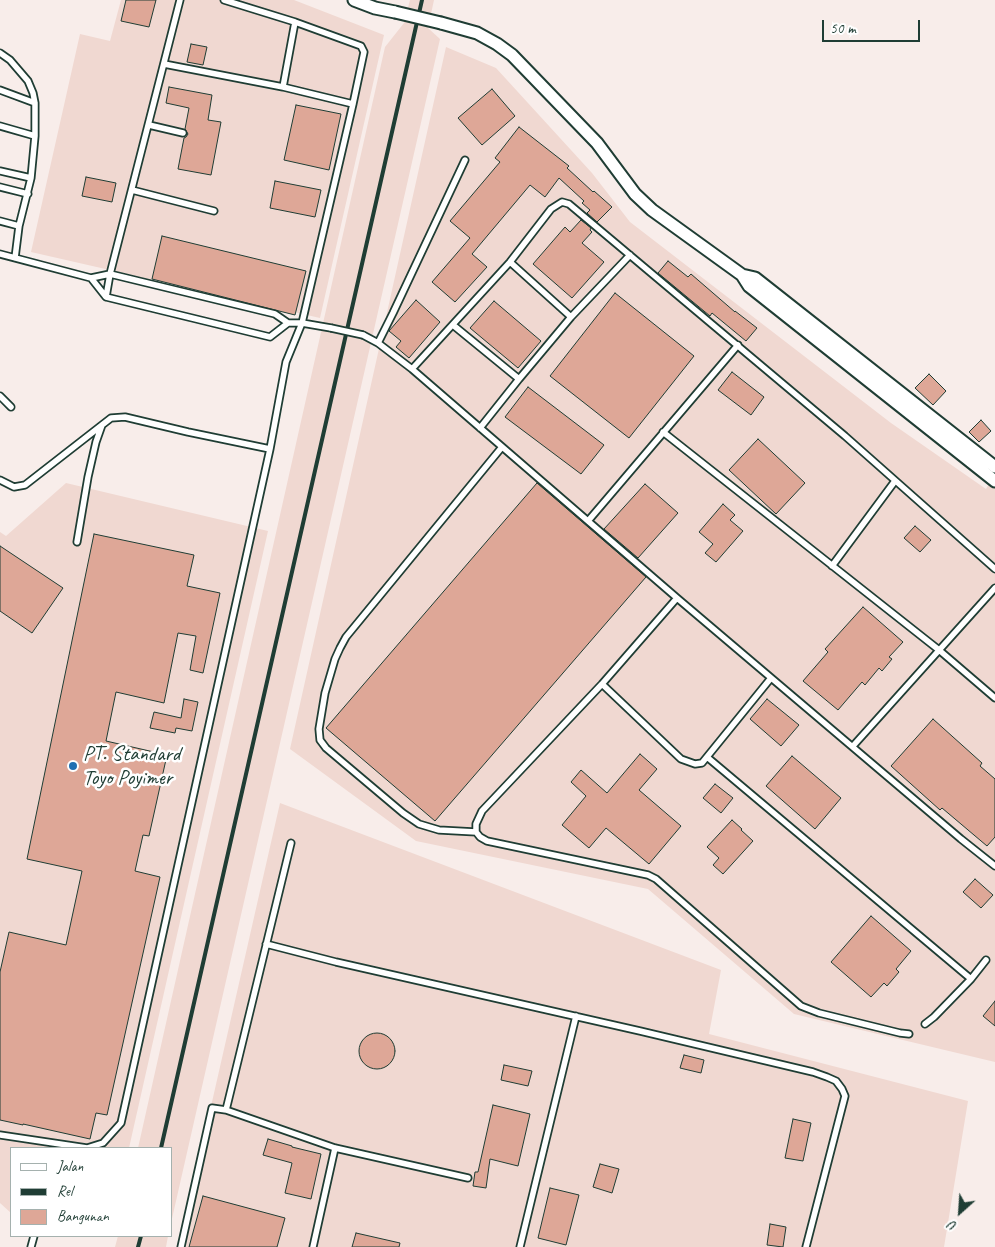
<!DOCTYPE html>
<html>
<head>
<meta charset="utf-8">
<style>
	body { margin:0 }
	#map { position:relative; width:995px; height:1247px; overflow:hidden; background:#f8edea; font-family:Caveat,sans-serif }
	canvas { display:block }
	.legend { position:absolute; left:10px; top:1147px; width:162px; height:90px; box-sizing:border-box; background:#fff; border:1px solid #a5b1ae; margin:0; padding:6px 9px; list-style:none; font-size:15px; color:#1f3d34 }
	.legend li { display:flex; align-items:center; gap:10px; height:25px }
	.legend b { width:25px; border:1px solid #a5b1ae }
	.north { position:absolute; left:935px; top:1187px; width:50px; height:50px; -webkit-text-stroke:4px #fff; paint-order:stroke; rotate:206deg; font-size:14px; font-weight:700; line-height:20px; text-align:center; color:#1f3d34 }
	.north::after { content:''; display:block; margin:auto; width:18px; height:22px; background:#1f3d34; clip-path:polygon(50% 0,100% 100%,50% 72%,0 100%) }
	.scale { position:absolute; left:822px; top:20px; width:98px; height:22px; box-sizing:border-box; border:2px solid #1f3d34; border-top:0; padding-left:6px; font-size:15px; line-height:18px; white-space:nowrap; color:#1f3d34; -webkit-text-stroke:4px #fff; paint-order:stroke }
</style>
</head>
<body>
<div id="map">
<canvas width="995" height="1247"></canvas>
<ul class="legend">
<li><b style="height:6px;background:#fff"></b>Jalan</li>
<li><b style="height:6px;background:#1f3d34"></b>Rel</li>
<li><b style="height:14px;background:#dea797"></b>Bangunan</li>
</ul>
<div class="north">U</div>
<div class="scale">50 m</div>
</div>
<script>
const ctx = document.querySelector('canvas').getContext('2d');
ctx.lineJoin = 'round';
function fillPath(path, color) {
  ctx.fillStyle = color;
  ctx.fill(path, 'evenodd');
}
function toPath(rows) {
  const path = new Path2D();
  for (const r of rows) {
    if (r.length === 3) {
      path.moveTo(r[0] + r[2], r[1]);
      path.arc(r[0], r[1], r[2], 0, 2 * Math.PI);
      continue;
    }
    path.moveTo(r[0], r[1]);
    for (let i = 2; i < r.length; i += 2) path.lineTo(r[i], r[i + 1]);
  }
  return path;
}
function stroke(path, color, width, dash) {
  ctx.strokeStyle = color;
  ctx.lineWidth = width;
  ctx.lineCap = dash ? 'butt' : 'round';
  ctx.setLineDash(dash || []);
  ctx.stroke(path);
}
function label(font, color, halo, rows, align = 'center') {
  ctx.font = font + ' Caveat,sans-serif';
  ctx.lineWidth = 5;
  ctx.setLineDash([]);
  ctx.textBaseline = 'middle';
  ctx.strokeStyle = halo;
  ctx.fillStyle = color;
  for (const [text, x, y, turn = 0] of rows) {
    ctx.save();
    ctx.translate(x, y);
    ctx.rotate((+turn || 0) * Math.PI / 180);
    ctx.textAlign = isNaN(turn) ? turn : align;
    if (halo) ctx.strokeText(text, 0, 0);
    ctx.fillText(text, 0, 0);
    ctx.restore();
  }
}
fillPath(toPath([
	[121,0,294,0,384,35,320,318,31,252,80,34,110,41],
	[410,0,434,0,428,28,440,39,171,1223,171,1148,138,1148,385,47,404,23],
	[446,47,496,68,592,173,630,222,891,423,986,489,995,473,995,1062,794,1014,648,889,416,841,290,749],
	[66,483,268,531,129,1148,11,1148,11,1213,0,1203,0,532,6,536],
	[280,803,721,970,709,1034,968,1101,944,1247,179,1247],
	[118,1236,168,1236,166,1247,115,1247]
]), '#f0d8d1');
const building = toPath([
	[126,0,156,0,149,27,121,21,126,0],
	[191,44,207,47,203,65,187,62,191,44],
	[169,87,212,95,208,120,221,122,211,175,178,169,184,138,186,137,188,134,185,129,189,108,166,103,169,87],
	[492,89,515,116,482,145,458,118,492,89],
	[296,105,341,114,329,170,284,160,296,105],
	[519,127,569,166,567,168,593,192,594,191,612,207,597,222,587,213,590,210,582,203,584,201,559,178,545,197,530,185,472,254,487,267,455,302,432,282,470,238,450,221,500,162,495,158,519,127],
	[86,177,116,183,112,202,82,196,86,177],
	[275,181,321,190,315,217,270,208,275,181],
	[581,220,591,228,590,230,592,232,582,243,604,262,572,298,533,264,565,227,570,232,581,220],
	[162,236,306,271,295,315,152,279,162,236],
	[668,261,688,277,691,274,735,312,735,311,757,328,746,341,712,313,710,316,658,273,668,261],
	[615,293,694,356,629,438,550,376,615,293],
	[416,300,440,322,409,358,396,347,401,341,389,331,416,300],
	[494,301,541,341,518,368,470,328,494,301],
	[732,372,764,397,751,415,718,390,732,372],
	[929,374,946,391,933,405,915,388,929,374],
	[528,387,604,445,581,474,505,417,528,387],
	[981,420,991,431,979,442,969,432,981,420],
	[758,439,805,483,776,514,729,470,758,439],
	[537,483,646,577,435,821,326,728,537,483],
	[645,484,678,513,638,558,604,529,645,484],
	[723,504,735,515,730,520,743,531,716,562,705,553,713,544,699,532,723,504],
	[915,526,931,540,920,552,904,538,915,526],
	[94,534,194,555,187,586,220,593,203,673,190,670,196,636,178,633,164,703,116,692,106,741,167,755,149,836,143,835,135,871,160,877,107,1115,96,1113,90,1139,23,1124,23,1125,0,1120,0,972,9,932,66,945,82,871,27,859,94,534],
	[0,546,63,588,32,633,0,611,0,546],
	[863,607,903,642,889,657,892,659,882,671,879,668,865,685,862,682,838,710,803,681,828,652,825,649,863,607],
	[184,699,198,702,192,731,176,728,175,733,150,728,154,712,181,718,184,699],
	[767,699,799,725,781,746,750,719,767,699],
	[933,719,982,763,980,766,995,779,995,837,987,846,942,808,940,810,891,766,933,719],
	[640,754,657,769,639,790,681,826,649,864,606,828,589,848,562,825,586,796,571,782,581,770,607,793,640,754],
	[792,756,841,798,815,829,766,786,792,756],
	[715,784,733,798,721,813,703,798,715,784],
	[732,820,742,829,741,830,753,841,723,874,713,865,719,858,707,847,732,820],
	[975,879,993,895,981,908,963,892,975,879],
	[871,916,911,951,896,969,899,972,887,986,884,983,871,997,831,962,871,916],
	[995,1001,995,1026,983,1016,995,1001],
	[377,1051,18],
	[684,1055,704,1060,701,1073,680,1068,684,1055],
	[504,1065,532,1071,528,1086,501,1080,504,1065],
	[493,1105,530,1114,518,1166,490,1159,486,1188,473,1186,475,1172,478,1172,493,1105],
	[793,1119,811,1123,803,1161,785,1158,793,1119],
	[268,1139,292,1146,292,1147,321,1154,311,1199,285,1193,292,1163,263,1155,268,1139],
	[600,1164,619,1169,612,1193,593,1187,600,1164],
	[550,1188,579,1195,566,1245,538,1238,550,1188],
	[203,1196,285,1218,277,1247,189,1247,203,1196],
	[770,1224,786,1227,783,1247,767,1245,770,1224],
	[356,1233,400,1243,399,1247,352,1247,356,1233]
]);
fillPath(building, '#dea797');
stroke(building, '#1f3d34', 1);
const lane = toPath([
	[0,53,10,60,28,81,33,93,35,103,35,136,31,178,19,226,15,258],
	[164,64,283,87,353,104],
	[283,87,295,22],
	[0,90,35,103],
	[149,125,183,133],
	[0,126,35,136],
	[0,171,31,178],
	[0,187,28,194],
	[132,190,214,211],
	[0,221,19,226],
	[0,254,91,278,110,274,275,314,288,323,302,323,331,328],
	[510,262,571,317],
	[91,278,106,297,270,337,288,323],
	[106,297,110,274,180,0],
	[453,325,519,379],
	[363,335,378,343,412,369,677,598,961,839,995,866],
	[378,343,393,313,465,160],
	[412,369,510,262,551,209,562,202,569,204,845,436,995,569],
	[0,396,11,407],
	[480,428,519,379,571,317,630,255],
	[663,432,939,650,995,698],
	[0,480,14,487,25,485,102,425],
	[588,521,738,345],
	[77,542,88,477,96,442,102,425,111,418,125,417,188,432,270,449],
	[832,566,895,481],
	[677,598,602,684,482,811,476,824,476,832,480,837,487,841,648,875,656,879,801,1006,819,1013,900,1033,909,1034],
	[602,684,681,759,695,764,702,763,771,678],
	[853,746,995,588],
	[707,757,971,979],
	[476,832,439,830,419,824,403,813,326,748,320,740,319,729,325,693,335,659,340,648,346,637,502,447],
	[266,944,336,962,640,1031,813,1072,827,1077,836,1081,842,1089,845,1096,806,1247],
	[925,1024,934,1017,971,979,986,960],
	[226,1110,335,1148,468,1178],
	[0,1135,87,1148,103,1143,121,1123,270,449,286,362,302,323,353,104,364,52,361,46,295,22,224,0],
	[31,1247,34,1236],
	[181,1247,212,1108,226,1110,291,843],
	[313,1247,335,1148],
	[520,1247,576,1016]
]);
const street = toPath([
	[354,0,375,8,395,12],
	[441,23,477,33,497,44,512,55,597,143,635,194,652,210,742,275,755,278,995,467],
	[742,275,749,286,995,481]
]);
stroke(lane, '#1f3d34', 9);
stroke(street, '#1f3d34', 15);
stroke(lane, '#fff', 5.5);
stroke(street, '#fff', 11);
stroke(toPath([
	[161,1148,422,0],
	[138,1247,141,1236]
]), '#1f3d34', 4);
const laneBridge = toPath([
	[331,328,363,335]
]);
const streetBridge = toPath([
	[395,12,441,23]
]);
stroke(laneBridge, '#1f3d34', 9, []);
stroke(streetBridge, '#1f3d34', 15, []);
stroke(laneBridge, '#fff', 5.5);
stroke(streetBridge, '#fff', 11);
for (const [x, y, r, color] of [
	[73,766,5,"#1f6fb2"]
]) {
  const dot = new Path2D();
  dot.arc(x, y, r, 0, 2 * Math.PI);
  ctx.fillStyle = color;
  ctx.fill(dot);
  stroke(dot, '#fff', 2);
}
label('21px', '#1f3d34', '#fff', [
	["PT. Standard",83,754],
	["Toyo Poyimer",83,778]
], 'left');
</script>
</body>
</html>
